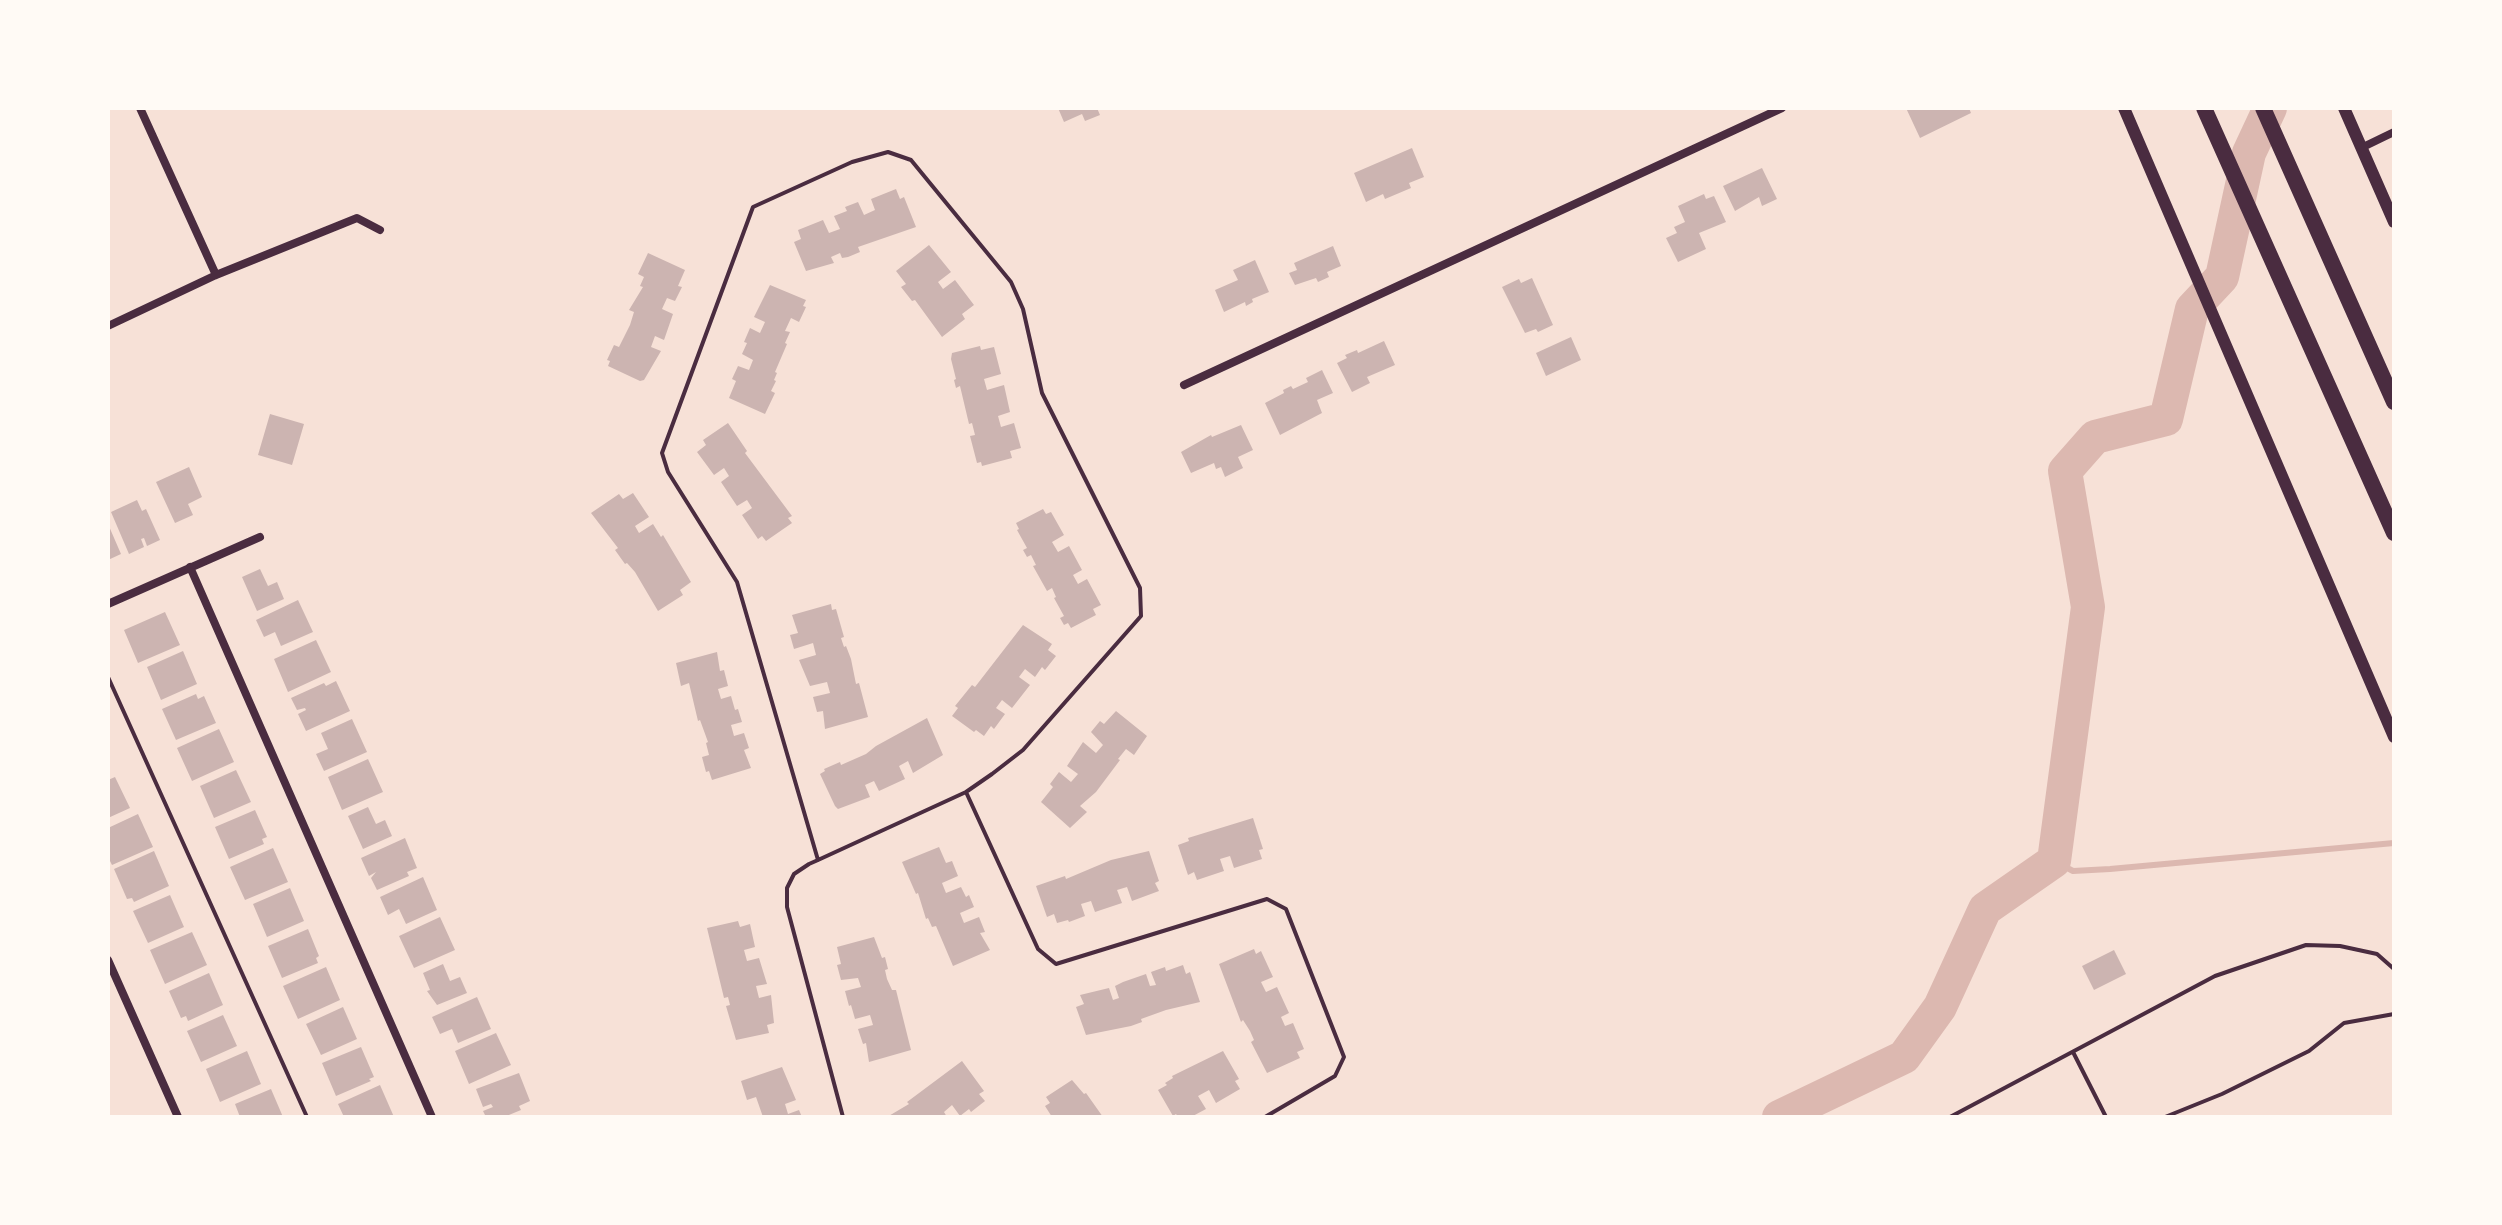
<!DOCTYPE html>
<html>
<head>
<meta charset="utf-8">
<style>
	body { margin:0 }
	#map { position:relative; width:2502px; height:1225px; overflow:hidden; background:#f7e1d7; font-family:Manrope,sans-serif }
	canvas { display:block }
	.frame { position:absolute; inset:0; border:110px solid #fffaf5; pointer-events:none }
</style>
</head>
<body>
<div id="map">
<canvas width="2502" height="1225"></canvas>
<div class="frame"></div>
</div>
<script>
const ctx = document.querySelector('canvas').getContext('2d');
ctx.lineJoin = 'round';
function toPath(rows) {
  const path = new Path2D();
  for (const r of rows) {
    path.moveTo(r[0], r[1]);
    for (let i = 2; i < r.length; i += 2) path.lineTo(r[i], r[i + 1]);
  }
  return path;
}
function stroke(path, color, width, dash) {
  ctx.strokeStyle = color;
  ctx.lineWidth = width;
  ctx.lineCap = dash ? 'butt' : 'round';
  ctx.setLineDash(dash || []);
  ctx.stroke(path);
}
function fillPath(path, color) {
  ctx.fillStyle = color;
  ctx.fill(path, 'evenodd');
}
stroke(toPath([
	[2054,861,2073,871,2110,869,2394,843]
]), '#dcb8b0', 6);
stroke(toPath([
	[1779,1117,1904,1057,1940,1007,1985,909,2054,861,2088,607,2065,471,2095,437,2166,419,2192,309,2222,277,2249,153,2270,108]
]), '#dcb8b0', 34);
fillPath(toPath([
	[1058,108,1097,108,1100,115,1085,121,1082,114,1064,122],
	[1906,108,1969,108,1971,113,1920,138],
	[1412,148,1424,177,1409,183,1411,188,1385,199,1383,194,1366,202,1354,173],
	[1762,168,1777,199,1762,206,1759,197,1735,211,1723,186],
	[896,189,900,199,904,197,916,227,858,247,860,252,848,257,842,258,840,253,831,257,834,263,806,271,794,242,801,239,798,230,823,220,829,233,840,229,834,216,847,211,845,207,858,202,864,215,875,210,871,199],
	[1704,194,1706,199,1714,196,1726,222,1699,233,1706,249,1678,262,1666,238,1677,233,1674,227,1685,222,1678,206],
	[929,245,951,272,938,282,943,289,955,280,974,305,962,314,965,319,942,337,915,300,912,301,901,287,906,284,896,271],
	[1333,246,1341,266,1327,272,1329,277,1318,282,1316,278,1295,285,1289,273,1297,270,1294,263],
	[648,253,685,270,678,286,682,287,675,301,667,298,662,309,673,314,664,340,655,336,651,347,661,351,644,380,640,381,608,366,610,361,607,360,614,345,619,347,630,325,634,312,629,310,643,287,640,286,644,277,638,274],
	[1255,260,1269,292,1252,299,1253,302,1246,306,1245,302,1224,312,1215,290,1238,280,1233,270],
	[1532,278,1553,325,1538,332,1536,329,1525,333,1502,287,1519,279,1521,283],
	[770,285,806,300,803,306,806,307,799,322,791,318,785,331,790,332,785,343,787,344,775,372,777,373,774,380,776,381,771,391,775,393,765,414,729,398,736,381,732,379,738,366,749,370,753,360,742,354,747,343,744,342,750,328,760,333,765,322,754,317],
	[1571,337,1581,360,1546,376,1536,353],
	[1384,341,1395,365,1367,377,1370,383,1352,392,1337,363,1347,358,1345,355,1357,350,1358,353],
	[980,346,981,350,994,347,1001,374,984,379,987,390,1004,385,1010,412,998,416,1001,427,1014,423,1021,448,1010,451,1012,458,982,466,981,462,977,463,970,436,975,435,972,423,969,424,960,386,956,388,954,380,956,379,951,359,952,353],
	[1322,370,1333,393,1317,400,1322,413,1280,435,1265,403,1284,393,1283,390,1291,386,1293,389,1308,382,1306,378],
	[270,414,304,424,292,465,258,455],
	[728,423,747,451,745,453,792,516,788,518,792,523,766,541,762,536,758,539,742,515,752,508,747,500,737,506,721,482,729,476,724,468,714,475,697,452,706,445,703,440],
	[1241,425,1253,450,1238,457,1243,468,1225,477,1221,467,1216,469,1214,463,1191,473,1181,452,1211,435,1212,437],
	[189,467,202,497,188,504,193,515,175,523,156,482],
	[633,493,649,517,635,526,639,533,653,524,661,537,663,535,691,582,680,590,683,595,658,611,635,572,627,563,625,564,615,550,618,548,591,513,619,494,623,499],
	[137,500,142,511,146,509,160,540,147,546,144,538,141,539,144,547,129,554,111,512],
	[1043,509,1046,514,1051,512,1064,535,1052,542,1058,552,1069,546,1082,570,1073,575,1078,584,1087,579,1101,605,1093,609,1096,615,1071,628,1068,623,1064,625,1060,618,1064,616,1054,598,1056,597,1052,588,1047,591,1033,566,1036,565,1031,555,1027,557,1023,550,1027,548,1017,530,1019,529,1016,523],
	[108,524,121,554,108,560],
	[260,569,268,586,277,582,284,599,257,611,242,577],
	[298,600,313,632,281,646,275,632,264,637,256,620],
	[831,604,832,610,836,609,844,637,841,638,844,647,846,646,851,659,856,684,859,683,868,717,825,729,823,711,817,712,813,697,830,693,827,682,810,686,799,660,816,655,813,643,794,649,790,635,798,633,792,615],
	[165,612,180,645,138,663,124,630],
	[1023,625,1052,644,1048,650,1056,656,1045,670,1042,667,1035,677,1025,669,1019,677,1030,685,1012,708,1002,700,996,708,1005,714,994,729,991,726,984,736,976,730,974,732,952,716,958,708,955,706,972,685,975,687],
	[316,640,331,672,288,692,274,659],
	[183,651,197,684,161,700,147,667],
	[717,652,720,671,724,670,728,686,718,689,721,699,731,696,735,710,738,709,742,722,731,725,734,736,744,733,749,748,744,750,751,768,712,780,709,771,706,772,702,757,709,755,706,743,708,742,700,720,698,721,689,683,681,686,676,663],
	[336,681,350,711,306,731,298,714,306,710,305,708,297,710,291,698,324,683,326,686],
	[196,694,198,699,204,696,216,723,176,740,162,709],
	[1116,711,1147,736,1134,755,1126,749,1118,759,1120,760,1096,792,1080,806,1087,812,1070,828,1041,802,1053,787,1050,784,1059,772,1071,782,1078,774,1067,766,1083,742,1096,753,1103,745,1091,732,1100,721,1104,724],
	[927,718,943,755,913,773,908,761,899,766,905,779,879,791,874,781,865,785,870,797,838,809,835,806,820,774,825,771,824,769,840,762,841,765,866,754,876,746],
	[352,719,367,752,324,771,316,754,328,749,321,733],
	[219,729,234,762,192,781,177,748],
	[368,759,383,792,342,810,328,777],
	[236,770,251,802,214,818,200,786],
	[115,777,130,808,108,818,108,780],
	[368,807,376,824,385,820,392,836,363,849,348,816],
	[255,810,267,837,262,839,264,844,229,859,215,827],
	[138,814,153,847,112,865,108,857,108,828],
	[1253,818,1263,849,1259,850,1262,859,1234,868,1230,856,1220,859,1224,871,1197,880,1194,872,1188,875,1178,845,1189,841,1188,838],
	[405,838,417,868,407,872,409,876,377,890,371,878,376,872,369,876,361,858],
	[939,847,946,863,952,861,958,876,942,883,946,893,961,887,966,897,969,895,974,907,960,913,964,923,979,917,985,932,980,933,990,950,953,966,936,926,932,927,928,918,926,919,918,893,916,894,902,862],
	[273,848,288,882,245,900,230,867],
	[154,851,169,886,134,902,132,898,127,899,114,869],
	[1149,851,1159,881,1155,883,1159,891,1132,901,1127,887,1117,890,1122,903,1095,912,1091,901,1081,904,1085,916,1069,922,1068,920,1057,923,1054,914,1047,917,1036,886,1065,876,1066,879,1111,860],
	[423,877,437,910,406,924,399,909,388,915,380,897],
	[290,888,304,921,267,937,253,904],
	[170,895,184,927,148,943,133,911],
	[440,917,455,950,414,968,399,936],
	[738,921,740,927,750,924,755,947,744,950,747,961,759,958,767,984,756,986,759,998,771,995,774,1023,767,1025,769,1033,736,1040,726,1006,730,1005,728,997,724,998,707,928],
	[308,929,319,956,316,958,318,963,282,978,268,946],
	[192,932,207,965,165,984,150,950],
	[874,937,882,958,885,957,888,969,885,970,887,979,892,990,896,990,911,1050,869,1062,866,1043,863,1044,858,1029,873,1025,870,1015,855,1019,851,1005,849,1006,845,991,861,987,858,978,841,980,837,965,841,964,837,947],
	[1254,949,1256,954,1261,951,1273,977,1261,982,1266,992,1277,987,1289,1013,1281,1017,1285,1026,1293,1023,1304,1049,1297,1052,1300,1058,1267,1073,1251,1042,1254,1040,1250,1031,1243,1020,1241,1022,1219,964],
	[2114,950,2126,974,2094,990,2082,966],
	[443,964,450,981,460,977,467,993,437,1005,427,991,430,990,423,973],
	[1183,965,1186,974,1190,972,1200,1002,1166,1010,1141,1019,1142,1022,1131,1026,1086,1035,1076,1007,1084,1004,1080,995,1109,988,1113,1000,1119,998,1115,986,1123,982,1146,974,1150,986,1156,985,1151,972,1165,967,1166,971],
	[326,967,340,1000,298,1019,283,986],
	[209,973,223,1005,188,1021,186,1016,181,1018,169,991],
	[477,997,491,1029,458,1043,452,1029,440,1034,432,1017],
	[343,1007,357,1039,321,1055,306,1024],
	[223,1015,237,1046,201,1062,187,1031],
	[496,1033,511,1065,469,1084,455,1051],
	[361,1047,374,1077,369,1079,371,1081,336,1096,322,1063],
	[247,1051,261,1084,220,1102,206,1069],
	[1223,1051,1239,1079,1235,1081,1240,1089,1216,1103,1209,1090,1198,1096,1206,1109,1191,1117,1178,1117,1176,1114,1173,1116,1158,1090,1167,1085,1165,1083,1173,1078,1172,1076],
	[962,1061,984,1091,979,1094,985,1101,971,1112,969,1109,960,1116,952,1105,944,1112,947,1117,887,1117,909,1104,907,1102],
	[782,1067,796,1100,785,1104,788,1114,799,1110,802,1117,763,1117,756,1097,747,1100,741,1081],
	[519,1073,530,1101,519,1106,521,1110,504,1117,486,1117,483,1111,493,1107,491,1104,483,1107,476,1089],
	[1072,1080,1084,1094,1086,1093,1103,1117,1052,1117,1045,1106,1050,1103,1046,1097],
	[380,1085,394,1117,344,1117,338,1104],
	[271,1089,283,1117,240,1117,235,1104]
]), '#ccb4b1');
stroke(toPath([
	[108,677,307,1117],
	[966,792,1038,949,1056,964,1267,899,1286,909,1344,1057,1335,1076,1265,1117],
	[818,860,737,582,668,472,662,453,753,207,852,162,888,152,911,160,1011,282,1023,309,1042,393,1140,588,1141,616,1023,750,992,774,966,792,818,860,809,864,794,874,787,888,787,907,843,1117],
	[2073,1052,2106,1117],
	[1950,1117,2215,976,2306,945,2340,946,2377,954,2394,969],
	[2165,1117,2222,1094,2309,1051,2344,1023,2394,1014]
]), '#4a2c40', 4);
stroke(toPath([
	[140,108,216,275],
	[2361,148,2394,132],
	[108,326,216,275,357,218,380,230],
	[1184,385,1782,108],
	[190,567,432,1117],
	[108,604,260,537],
	[108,960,178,1117]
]), '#4a2c40', 8);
stroke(toPath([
	[2124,108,2394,737],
	[2344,108,2394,222]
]), '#4a2c40', 12);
stroke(toPath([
	[2204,108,2394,533],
	[2263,108,2394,402]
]), '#4a2c40', 16);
</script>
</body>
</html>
